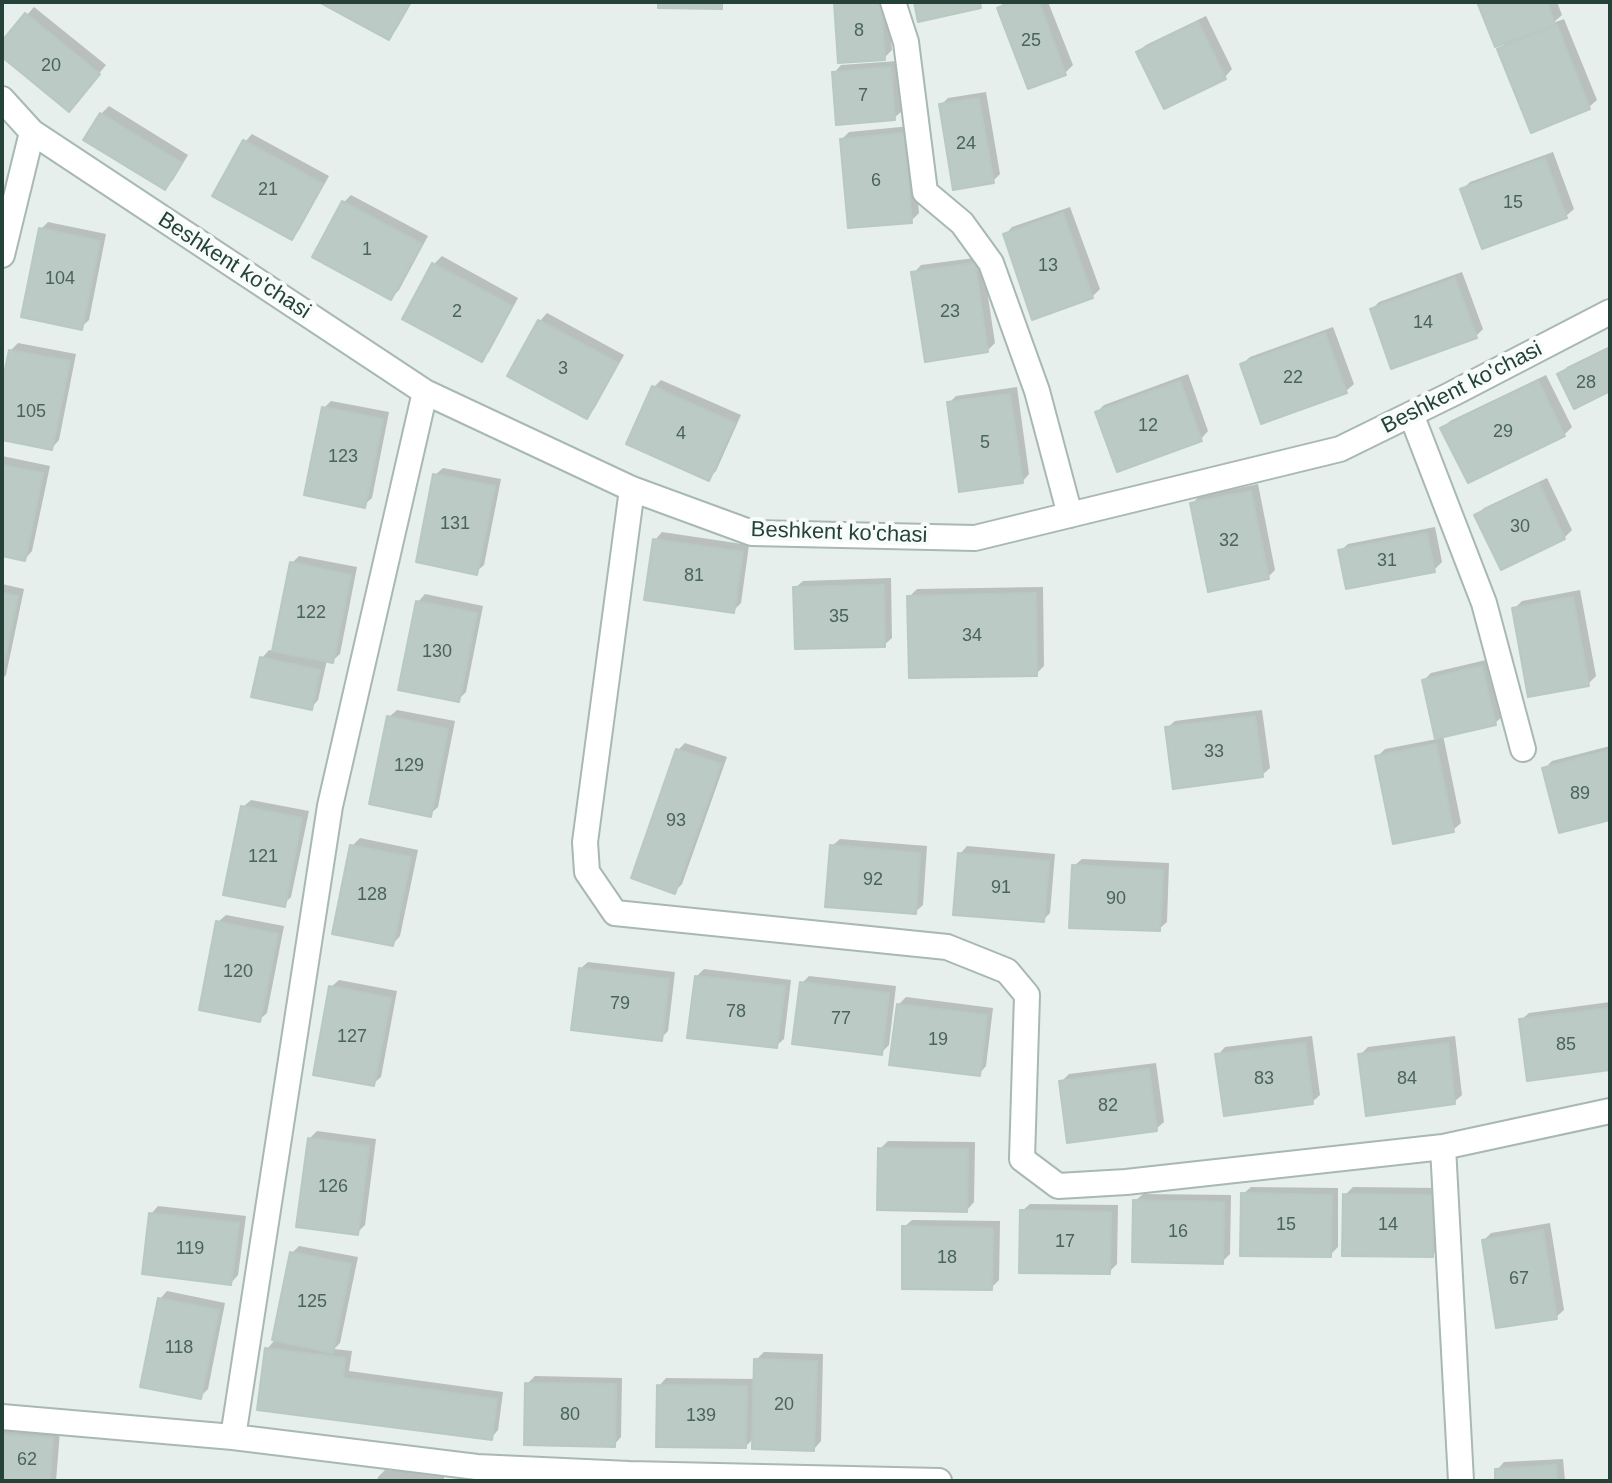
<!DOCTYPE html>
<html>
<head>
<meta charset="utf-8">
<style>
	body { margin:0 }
	#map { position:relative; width:1612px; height:1483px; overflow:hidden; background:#e6efeb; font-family:Arial,sans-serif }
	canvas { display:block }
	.frame { position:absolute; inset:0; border:4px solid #24423a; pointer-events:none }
</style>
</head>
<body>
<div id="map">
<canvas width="1612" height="1483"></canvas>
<div class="frame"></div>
</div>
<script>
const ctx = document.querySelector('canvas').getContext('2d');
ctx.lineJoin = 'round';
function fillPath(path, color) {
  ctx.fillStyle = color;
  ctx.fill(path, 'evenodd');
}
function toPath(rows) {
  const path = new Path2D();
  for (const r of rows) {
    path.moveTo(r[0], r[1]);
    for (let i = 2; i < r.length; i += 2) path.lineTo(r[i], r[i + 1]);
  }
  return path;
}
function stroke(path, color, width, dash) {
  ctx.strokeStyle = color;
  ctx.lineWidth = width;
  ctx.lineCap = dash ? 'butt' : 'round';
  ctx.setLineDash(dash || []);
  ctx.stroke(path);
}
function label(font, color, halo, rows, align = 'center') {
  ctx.font = font + ' Arial,sans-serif';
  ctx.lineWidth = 8;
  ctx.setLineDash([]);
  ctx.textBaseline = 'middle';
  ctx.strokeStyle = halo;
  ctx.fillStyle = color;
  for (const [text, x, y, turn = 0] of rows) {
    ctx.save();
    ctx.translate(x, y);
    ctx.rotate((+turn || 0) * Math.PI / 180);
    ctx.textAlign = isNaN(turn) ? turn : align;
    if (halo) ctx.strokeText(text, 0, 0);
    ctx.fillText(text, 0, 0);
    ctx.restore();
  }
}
fillPath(toPath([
	[323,2,412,2,396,30,389,38],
	[836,2,888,2,892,50,884,58],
	[1005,2,1048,2,1073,65,1065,73,999,8],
	[1480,2,1557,2,1562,15,1553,23,1564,19,1597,100,1589,107,1500,49,1508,40],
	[34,7,106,65,76,101,2,55,2,44],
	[1206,16,1232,69,1225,77,1138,52,1146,45],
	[898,61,902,111,894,118,834,73,841,65],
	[986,92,1000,174,993,181,941,105,948,98],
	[109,106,188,155,173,180,165,188,101,114],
	[911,126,919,213,911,221,842,139,849,132],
	[252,134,329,176,299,230,292,237,245,142],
	[1553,152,1574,209,1566,216,1462,190,1470,182],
	[351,195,428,236,399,290,391,298,344,202],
	[1070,207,1100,289,1092,297,1005,235,1012,227],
	[48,222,106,234,89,320,81,327,41,229],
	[442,256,518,298,489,352,481,359,405,318,434,264],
	[982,257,995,343,987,351,914,273,921,265],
	[1462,272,1483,329,1476,336,1372,309,1379,302],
	[547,313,624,355,594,409,586,417,510,375,540,321],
	[1333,327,1354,384,1346,391,1242,364,1250,357],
	[18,343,76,354,59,440,52,448,2,438,2,394,11,350],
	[1610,346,1610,389,1560,375,1567,367],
	[1188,374,1208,431,1201,439,1097,412,1104,405],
	[1546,375,1572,427,1564,435,1443,428,1450,421],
	[661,380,741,415,716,471,708,479,654,387],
	[1017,387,1029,474,1022,482,949,403,956,396],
	[331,401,389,412,372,498,364,505,324,408],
	[2,456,50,466,32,551,25,559,2,554],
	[443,468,501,479,484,565,476,572,435,475],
	[1547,478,1572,530,1564,538,1477,515,1484,508],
	[1258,484,1275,570,1268,577,1192,504,1199,496],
	[1435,527,1442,562,1434,570,1340,551,1348,544],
	[662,532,749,545,741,603,733,611,655,540],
	[299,556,357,567,340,654,332,661,327,660,318,700,311,708,262,658,269,650,274,651,292,563],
	[891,578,892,638,884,645,795,588,803,581],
	[2,584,24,589,6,675,2,679],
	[1043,587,1044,666,1036,674,909,597,917,589],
	[1580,590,1596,676,1588,684,1514,609,1522,601],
	[425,594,483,606,466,692,458,700,418,602],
	[1490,659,1503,716,1495,723,1443,735,1461,823,1453,830,1377,757,1385,749,1437,739,1424,680,1431,673],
	[397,710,455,721,438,807,430,814,389,717],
	[1262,710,1270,768,1262,775,1167,728,1175,721],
	[685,743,727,757,682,884,675,891,678,750],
	[1610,746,1610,818,1545,768,1552,761],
	[251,800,309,811,291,897,284,904,243,807],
	[360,838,418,850,400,936,393,944,352,846],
	[840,839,927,846,923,905,915,912,832,846],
	[967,846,1055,854,1050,913,1043,920,960,854],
	[1082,859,1169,863,1167,922,1159,929,1074,866],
	[226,915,284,926,267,1013,259,1020,218,922],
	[588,962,675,972,668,1031,661,1038,580,969],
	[704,969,791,980,784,1039,776,1046,696,977],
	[809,976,896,986,889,1045,881,1053,802,983],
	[339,980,397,991,381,1077,373,1084,331,987],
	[906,997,993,1008,986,1066,979,1074,899,1004],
	[1610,1002,1610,1068,1529,1079,1521,1020,1529,1013],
	[1312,1036,1320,1095,1312,1102,1218,1055,1225,1047],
	[1455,1036,1462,1095,1454,1102,1360,1055,1368,1047],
	[1156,1063,1164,1122,1156,1129,1061,1082,1069,1074],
	[317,1131,376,1139,365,1225,357,1233,309,1139],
	[888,1141,975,1142,974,1202,967,1210,880,1149],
	[1251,1187,1338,1188,1338,1247,1330,1255,1243,1194],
	[1353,1187,1440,1188,1440,1248,1432,1255,1345,1195],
	[1143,1194,1231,1195,1230,1254,1222,1262,1135,1201],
	[1030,1204,1118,1205,1117,1264,1109,1272,1022,1211],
	[158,1206,246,1216,238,1275,231,1283,151,1214],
	[912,1220,1000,1221,999,1280,991,1288,904,1227],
	[1550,1223,1564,1310,1556,1317,1484,1240,1491,1233],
	[299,1246,358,1257,340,1343,334,1349,352,1351,349,1371,503,1392,498,1430,491,1438,267,1349,274,1341,292,1253],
	[167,1291,225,1303,208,1389,200,1397,160,1299],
	[764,1352,823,1354,821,1441,814,1449,755,1437,746,1446,659,1386,666,1378,756,1379,756,1360],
	[535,1376,622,1378,621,1437,614,1445,527,1384],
	[2,1427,60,1431,56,1481,2,1481],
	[1563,1459,1565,1481,1497,1481,1497,1470,1504,1462],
	[385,1470,444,1474,444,1481,377,1481,378,1477]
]), '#0003');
const building = toPath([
	[319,2,410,2,389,40,319,2],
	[658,2,722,2,722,9,658,8,658,2],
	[834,2,881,2,885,60,838,63,834,2],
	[914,2,980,2,981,8,918,22,914,2],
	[1011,2,1039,2,1066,75,1028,89,997,8,1011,2],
	[1477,2,1547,2,1555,24,1495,47,1477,2],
	[25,13,100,74,69,112,2,57,2,41,25,13],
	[1198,22,1226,79,1164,109,1136,52,1198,22],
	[1557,25,1590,109,1531,133,1497,49,1557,25],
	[891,67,895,120,836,125,832,72,891,67],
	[979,98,994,183,953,190,939,104,979,98],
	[100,113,182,163,165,190,83,140,100,113],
	[904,133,912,223,848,228,840,139,904,133],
	[243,140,323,184,292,240,212,196,243,140],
	[1545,158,1567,218,1482,249,1460,189,1545,158],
	[342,201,422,244,391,300,312,257,342,201],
	[1063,213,1093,298,1032,320,1003,234,1063,213],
	[39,228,100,241,82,330,21,317,39,228],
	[432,263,512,306,482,362,402,319,432,263],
	[975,263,988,352,925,362,911,272,975,263],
	[1455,278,1477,338,1391,369,1370,309,1455,278],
	[538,320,618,363,587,419,507,376,538,320],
	[1325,333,1347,393,1261,424,1240,364,1325,333],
	[1610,348,1610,391,1574,409,1557,374,1610,348],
	[9,350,70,361,52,450,2,440,2,384,9,350],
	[1180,381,1202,441,1117,472,1095,412,1180,381],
	[1538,381,1565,436,1468,483,1440,428,1538,381],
	[652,386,735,423,709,481,626,444,652,386],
	[1010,394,1023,483,959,492,947,402,1010,394],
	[322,407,383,419,365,508,304,495,322,407],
	[2,465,43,473,25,561,2,556,2,465],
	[433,474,495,486,477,575,416,562,433,474],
	[1539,484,1565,539,1501,570,1474,515,1539,484],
	[1251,491,1269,579,1208,592,1190,503,1251,491],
	[1427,533,1435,572,1346,589,1338,550,1427,533],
	[653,539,743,552,734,613,644,600,653,539],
	[290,562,351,575,333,663,272,651,290,562],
	[884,585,885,647,795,649,793,587,884,585],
	[2,593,18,596,2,672,2,593],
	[1036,593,1037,676,909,678,907,596,1036,593],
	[1573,597,1589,686,1528,697,1512,608,1573,597],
	[416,601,477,613,459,702,398,690,416,601],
	[260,657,320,670,312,710,251,697,260,657],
	[1482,666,1496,725,1435,739,1422,680,1482,666],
	[387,716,448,729,431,817,369,804,387,716],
	[1255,716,1263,777,1173,789,1165,727,1255,716],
	[1436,744,1454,832,1393,844,1375,756,1436,744],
	[676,749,721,764,675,894,631,878,676,749],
	[1610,750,1610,820,1559,833,1542,768,1610,750],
	[241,806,302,818,285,907,223,895,241,806],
	[350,845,411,857,393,946,332,934,350,845],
	[830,845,920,853,916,914,825,907,830,845],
	[958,853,1049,861,1044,922,953,915,958,853],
	[1072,865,1163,870,1160,931,1069,928,1072,865],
	[216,921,278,934,260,1022,199,1010,216,921],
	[579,968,669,979,662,1041,571,1030,579,968],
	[695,976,785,986,777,1048,687,1038,695,976],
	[800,982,889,993,882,1055,792,1044,800,982],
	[329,986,391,998,374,1086,313,1075,329,986],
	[897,1004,987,1015,980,1076,889,1065,897,1004],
	[1609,1008,1610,1070,1527,1081,1519,1019,1609,1008],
	[1305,1043,1313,1104,1224,1116,1215,1054,1305,1043],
	[1448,1043,1455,1104,1366,1116,1358,1054,1448,1043],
	[1149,1069,1157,1131,1067,1143,1059,1081,1149,1069],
	[308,1138,369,1146,358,1235,296,1227,308,1138],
	[878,1148,968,1149,967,1212,877,1210,878,1148],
	[1241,1193,1332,1195,1331,1257,1240,1256,1241,1193],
	[1343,1194,1434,1195,1433,1257,1342,1256,1343,1194],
	[1133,1200,1224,1202,1223,1264,1132,1262,1133,1200],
	[1020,1210,1111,1212,1110,1274,1019,1273,1020,1210],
	[149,1213,239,1223,231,1285,142,1274,149,1213],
	[902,1226,993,1228,992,1290,902,1289,902,1226],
	[1543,1230,1557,1319,1496,1328,1482,1240,1543,1230],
	[290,1252,351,1264,333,1353,272,1340,290,1252],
	[158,1298,219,1310,201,1399,140,1387,158,1298],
	[265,1348,345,1358,343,1378,497,1399,492,1440,257,1410,265,1348],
	[754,1359,817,1361,814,1451,752,1449,754,1359],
	[525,1383,616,1384,615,1447,524,1445,525,1383],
	[657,1385,747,1386,746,1448,656,1447,657,1385],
	[2,1435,53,1438,50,1481,2,1481,2,1435],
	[1556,1465,1557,1481,1495,1481,1495,1469,1556,1465]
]);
fillPath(building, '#bbcac4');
stroke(building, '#b8c9c2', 2);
const street = toPath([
	[893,2,906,42,925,192,962,223,991,263,1037,391,1070,515],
	[2,99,32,132,425,392,632,489,752,533,975,538,1340,449,1452,394,1610,312],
	[2,255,32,132],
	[1411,414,1484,603,1523,749],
	[632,489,585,842,587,872,615,913,947,947,1007,971,1027,995,1022,1159,1058,1186,1126,1182,1443,1147,1610,1111],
	[1443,1147,1461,1481],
	[2,1417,233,1437,477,1467,629,1474,939,1481],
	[233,1437,330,806,425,392]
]);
stroke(street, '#a8b8b2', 28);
stroke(street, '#fff', 24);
label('18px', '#4a645c', null, [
	["8",859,31],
	["25",1031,41],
	["20",51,66],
	["7",863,96],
	["24",966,144],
	["6",876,181],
	["21",268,190],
	["15",1513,203],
	["1",367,250],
	["13",1048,266],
	["104",60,279],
	["2",457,312],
	["23",950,312],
	["14",1423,323],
	["3",563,369],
	["22",1293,378],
	["28",1586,383],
	["105",31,412],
	["12",1148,426],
	["29",1503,432],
	["4",681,434],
	["5",985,443],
	["123",343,457],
	["131",455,524],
	["30",1520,527],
	["32",1229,541],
	["31",1387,561],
	["81",694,576],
	["122",311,613],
	["35",839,617],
	["34",972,636],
	["130",437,652],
	["33",1214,752],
	["129",409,766],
	["89",1580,794],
	["93",676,821],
	["121",263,857],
	["92",873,880],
	["91",1001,888],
	["128",372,895],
	["90",1116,899],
	["120",238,972],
	["79",620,1004],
	["78",736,1012],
	["77",841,1019],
	["127",352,1037],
	["19",938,1040],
	["85",1566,1045],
	["83",1264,1079],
	["84",1407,1079],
	["82",1108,1106],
	["126",333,1187],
	["15",1286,1225],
	["14",1388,1225],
	["16",1178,1232],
	["17",1065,1242],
	["119",190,1249],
	["18",947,1258],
	["67",1519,1279],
	["125",312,1302],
	["118",179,1348],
	["20",784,1405],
	["80",570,1415],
	["139",701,1416],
	["62",27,1460]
]);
label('22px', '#24423a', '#f7fbf9', [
	["Beshkent ko'chasi",234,266,33],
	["Beshkent ko'chasi",1462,388,-27],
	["Beshkent ko'chasi",839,533,2]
]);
</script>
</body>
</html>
